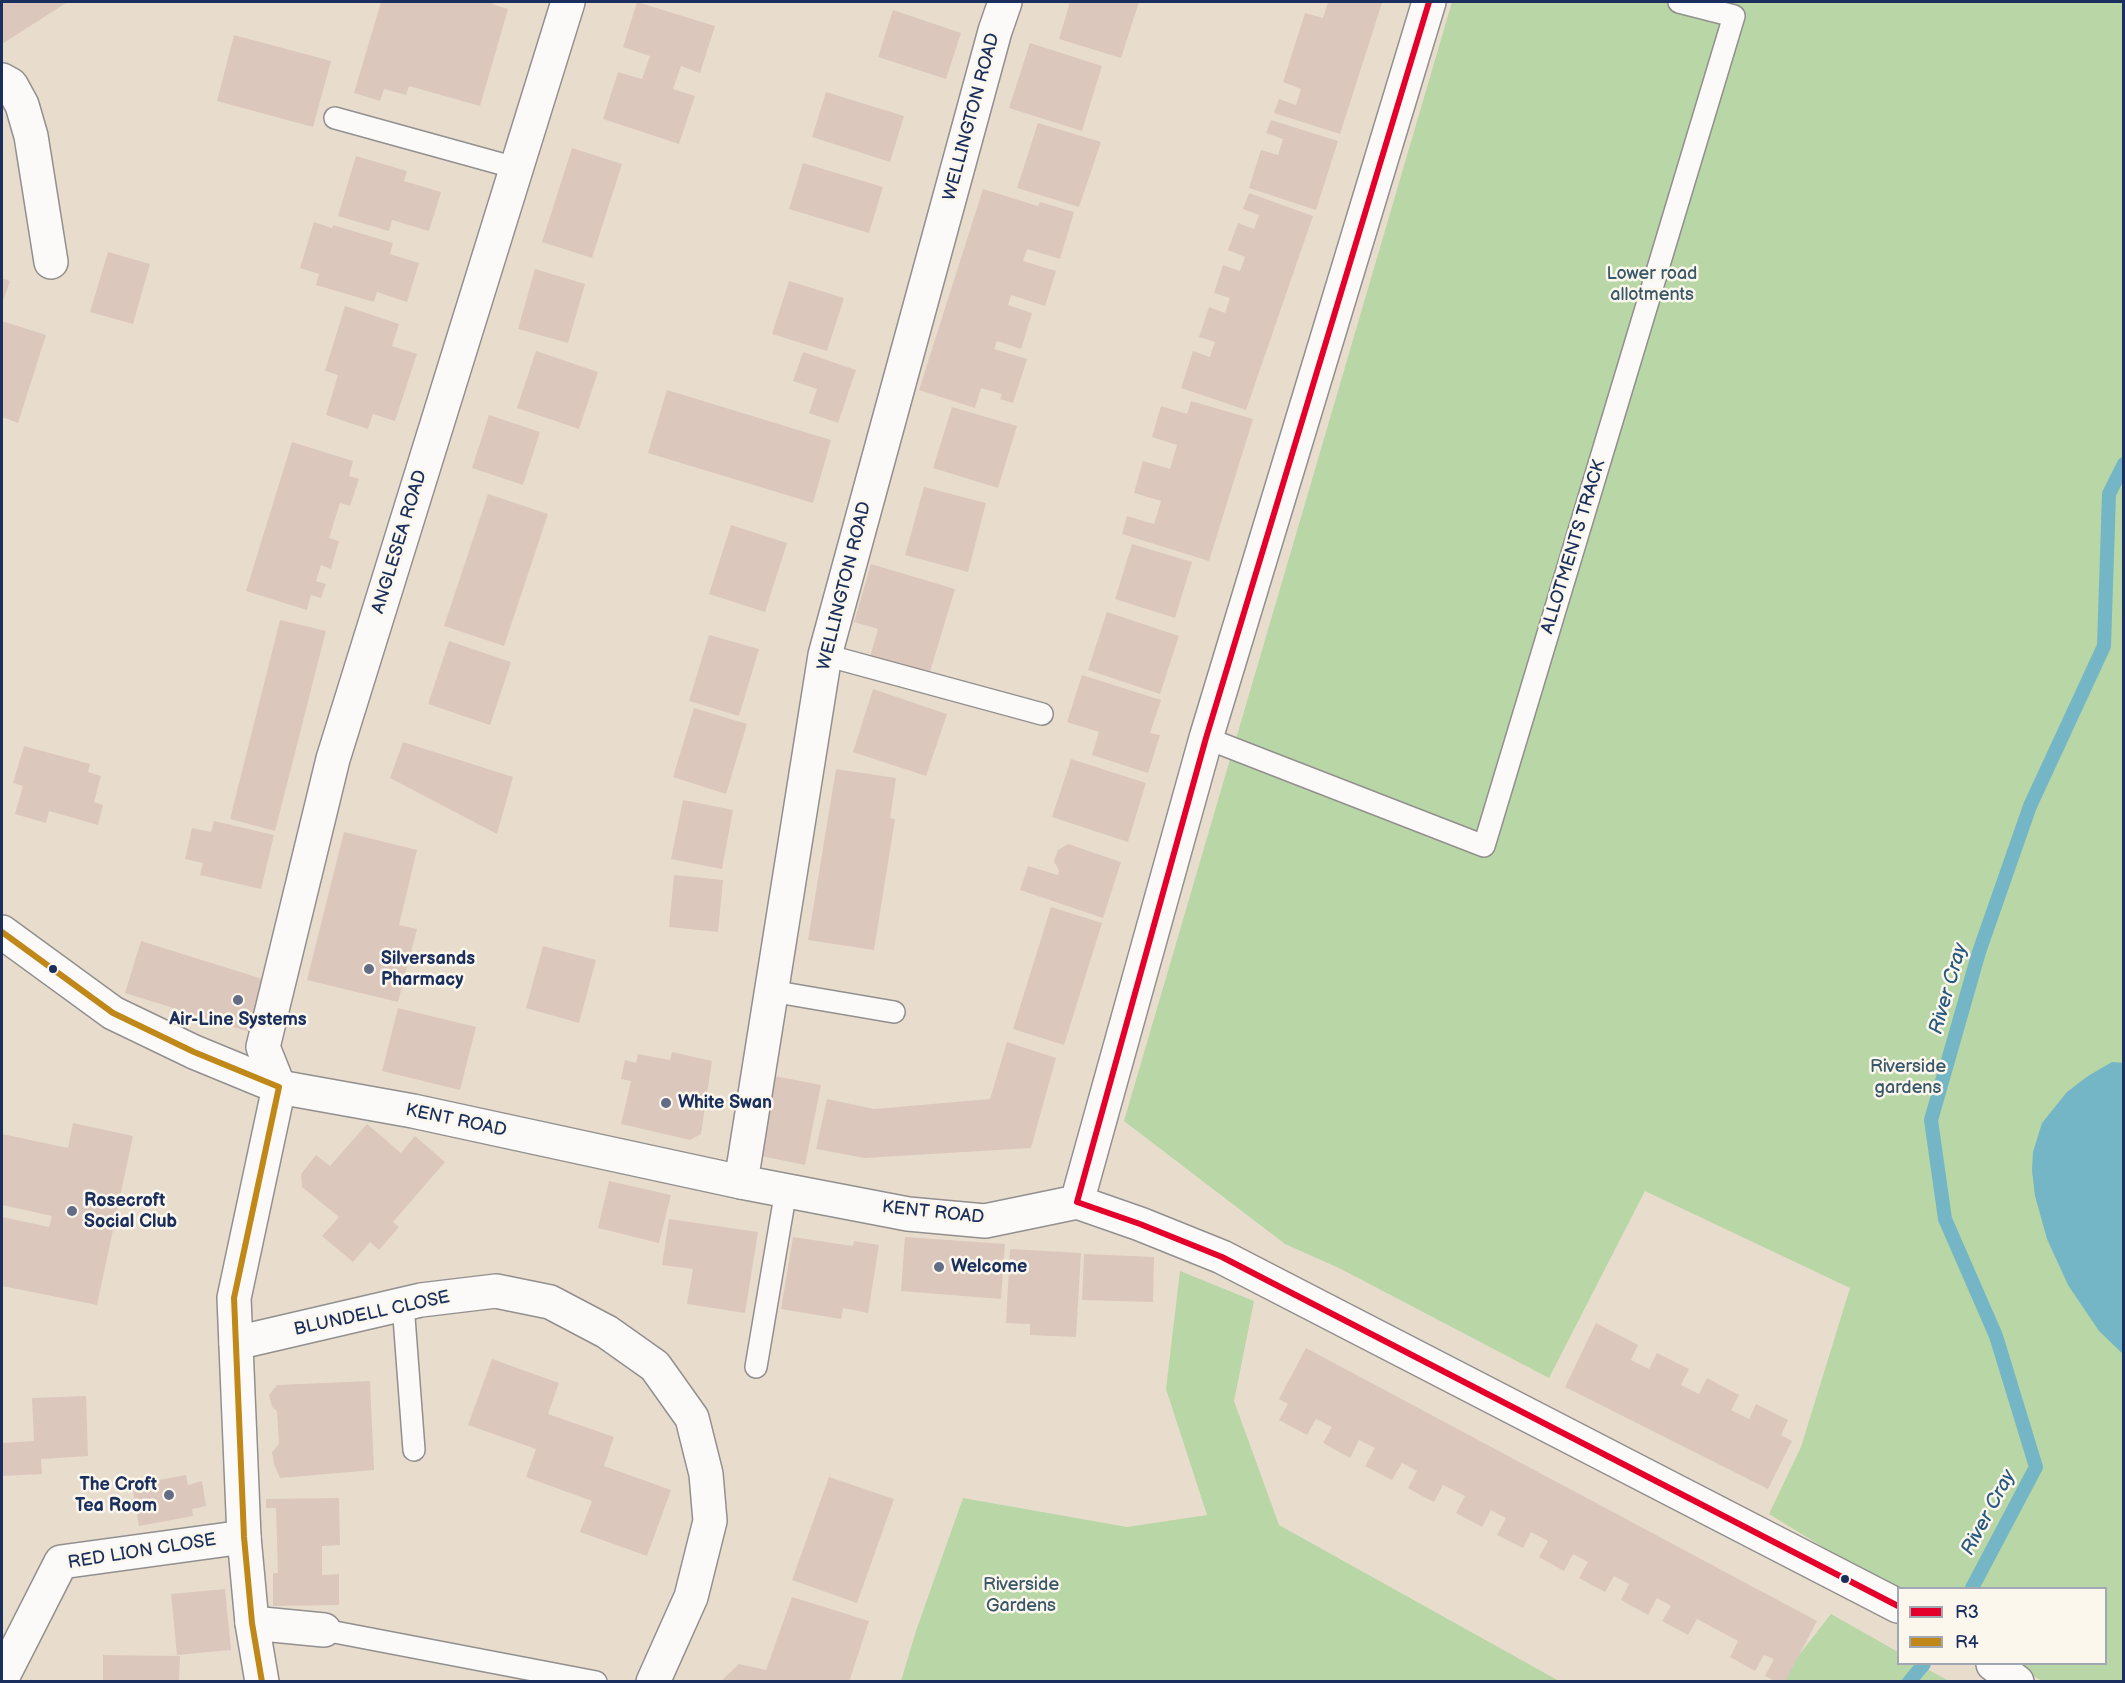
<!DOCTYPE html>
<html>
<head>
<meta charset="utf-8">
<style>
	body { margin:0 }
	#map { position:relative; width:2125px; height:1683px; overflow:hidden; background:#e8ddcd; font-family:"Balsamiq Sans",sans-serif }
	canvas { display:block }
	.frame { position:absolute; inset:0; border:3px solid #1b2f5e; pointer-events:none }
	.legend { position:absolute; left:1897px; top:1587px; width:210px; height:78px; box-sizing:border-box; background:#fbf7ec; border:2px solid #a1a7b3; margin:0; padding:8px 10px; list-style:none; font-size:18px; color:#1b2f5e }
	.legend li { display:flex; align-items:center; gap:12px; height:30px }
	.legend b { width:30px; border:2px solid #a1a7b3 }
</style>
</head>
<body>
<div id="map">
<canvas width="2125" height="1683"></canvas>
<div class="frame"></div>
<ul class="legend">
<li><b style="height:8px;background:#e4002b"></b>R3</li>
<li><b style="height:8px;background:#c08818"></b>R4</li>
</ul>
</div>
<script>
const ctx = document.querySelector('canvas').getContext('2d');
ctx.lineJoin = 'round';
function fillPath(path, color) {
  ctx.fillStyle = color;
  ctx.fill(path, 'evenodd');
}
function toPath(rows) {
  const path = new Path2D();
  for (const r of rows) {
    path.moveTo(r[0], r[1]);
    for (let i = 2; i < r.length; i += 2) path.lineTo(r[i], r[i + 1]);
  }
  return path;
}
function stroke(path, color, width, dash) {
  ctx.strokeStyle = color;
  ctx.lineWidth = width;
  ctx.lineCap = dash ? 'butt' : 'round';
  ctx.setLineDash(dash || []);
  ctx.stroke(path);
}
function label(font, color, halo, rows, align = 'center') {
  ctx.font = font + ' "Balsamiq Sans",sans-serif';
  ctx.lineWidth = 5;
  ctx.setLineDash([]);
  ctx.textBaseline = 'middle';
  ctx.strokeStyle = halo;
  ctx.fillStyle = color;
  for (const [text, x, y, turn = 0] of rows) {
    ctx.save();
    ctx.translate(x, y);
    ctx.rotate((+turn || 0) * Math.PI / 180);
    ctx.textAlign = isNaN(turn) ? turn : align;
    if (halo) ctx.strokeText(text, 0, 0);
    ctx.fillText(text, 0, 0);
    ctx.restore();
  }
}
fillPath(toPath([
	[1452,2,2123,2,2123,1681,2042,1681,2013,1664,2106,1664,2106,1588,1898,1588,1898,1593,1769,1514,1801,1447,1850,1288,1645,1191,1549,1378,1341,1269,1285,1244,1124,1121],
	[1180,1271,1254,1301,1234,1401,1279,1525,1559,1681,901,1681,916,1631,963,1498,1127,1527,1207,1515,1166,1389],
	[1831,1614,1898,1652,1898,1664,1918,1664,1949,1681,1778,1682]
]), '#b8d6a6');
fillPath(toPath([
	[2112,1062,2124,1063,2123,1354,2099,1331,2068,1285,2047,1239,2035,1196,2032,1170,2033,1152,2042,1123,2067,1092,2088,1076]
]), '#74b6c6');
stroke(toPath([
	[1972,1588,2036,1467,1996,1336,1945,1219,1931,1120,1979,952,2030,806,2104,646,2109,494,2124,464],
	[1909,1682,1924,1664]
]), '#74b6c6', 14);
fillPath(toPath([
	[2,2,65,2,66,3,2,44],
	[381,2,493,2,492,4,508,9,480,106,409,86,406,95,384,89,380,101,354,93],
	[637,2,715,26,700,73,681,66,673,89,695,96,679,144,603,119,618,72,642,79,650,56,623,47],
	[1070,2,1139,2,1121,58,1059,39],
	[1328,2,1376,2,1382,3,1340,134,1274,113,1279,99,1296,105,1301,89,1283,82,1305,13,1323,18],
	[893,10,961,33,946,79,878,57],
	[234,35,331,61,313,127,217,101],
	[1030,43,1102,66,1082,131,1009,108],
	[826,92,904,116,890,162,812,137],
	[1271,120,1338,141,1316,210,1249,188,1261,150,1278,155,1283,139,1266,133],
	[1038,123,1101,142,1079,207,1017,188],
	[572,148,622,164,592,258,542,242],
	[356,156,407,171,404,181,441,192,429,231,392,220,389,231,338,216],
	[803,163,883,187,869,233,789,209],
	[983,189,1038,206,1040,202,1074,212,1060,259,1027,249,1023,261,1056,271,1045,306,1011,295,1008,305,1032,313,1021,349,997,341,994,349,1027,359,1013,403,1000,399,1002,394,981,388,975,408,919,390],
	[1249,193,1313,216,1246,410,1181,388,1193,351,1210,357,1212,350,1215,342,1199,337,1209,307,1225,313,1230,298,1214,293,1223,265,1240,271,1245,257,1228,250,1238,223,1254,229,1259,215,1243,209],
	[314,222,332,228,333,225,393,243,390,254,419,263,407,302,377,292,374,302,316,285,319,274,300,268],
	[108,252,150,264,133,324,90,312],
	[535,269,585,284,568,343,518,329],
	[2,278,10,281,2,304],
	[789,281,844,298,827,351,772,334],
	[345,306,399,324,392,346,417,354,395,421,373,414,368,429,326,415,338,375,325,371],
	[2,321,46,335,18,423,2,417],
	[536,351,598,372,579,429,517,408],
	[803,352,856,370,838,423,809,413,817,389,793,381],
	[667,390,831,440,813,503,648,453],
	[1191,401,1253,419,1209,561,1122,534,1127,516,1154,524,1161,501,1134,493,1143,461,1170,469,1177,445,1152,437,1161,406,1187,414],
	[952,407,1017,426,998,488,933,468],
	[489,415,540,432,523,485,472,468],
	[292,442,353,461,349,476,359,479,350,506,340,503,329,538,339,541,331,569,321,565,316,581,326,584,321,598,311,595,307,610,246,591],
	[924,487,986,503,968,572,905,555],
	[488,494,548,514,504,646,444,626],
	[731,525,787,543,765,612,709,594],
	[1132,544,1192,562,1175,618,1115,599],
	[871,564,955,589,929,675,870,657,878,629,854,622],
	[1107,612,1179,636,1160,694,1088,670],
	[280,620,326,631,275,831,230,819],
	[709,635,759,649,739,716,689,701],
	[449,641,511,662,490,725,428,704],
	[1082,675,1161,700,1150,733,1160,735,1148,773,1092,755,1099,732,1067,722],
	[873,689,947,714,926,776,853,752],
	[694,708,747,724,726,794,673,777],
	[403,742,513,777,497,834,390,778],
	[24,746,90,764,88,772,101,776,94,802,103,805,98,825,49,811,46,823,15,814,23,786,13,783],
	[1071,759,1146,783,1128,842,1052,817],
	[836,769,896,778,890,818,895,819,874,950,808,940],
	[683,800,733,810,722,869,671,859],
	[214,821,274,835,261,889,200,875,203,863,185,859,192,828,211,832],
	[344,832,417,850,399,925,417,929,398,1002,307,980],
	[1068,844,1121,862,1103,918,1020,890,1028,866,1058,875,1059,871,1054,861,1058,850],
	[674,875,723,880,718,932,669,927],
	[1051,907,1102,923,1064,1045,1013,1029],
	[141,941,269,981,253,1033,125,993],
	[543,946,596,960,579,1023,526,1008],
	[398,1008,476,1027,460,1090,382,1071],
	[1007,1042,1056,1058,1031,1148,865,1158,816,1149,827,1099,874,1109,990,1099],
	[672,1052,712,1061,701,1134,690,1140,621,1124,631,1081,621,1079,625,1060,636,1063,638,1054,670,1060],
	[769,1075,821,1085,805,1165,752,1154],
	[73,1123,133,1136,97,1305,2,1286,2,1217,49,1227,52,1216,2,1205,2,1134,68,1148],
	[367,1124,401,1153,415,1136,445,1162,393,1222,399,1227,379,1250,370,1242,353,1262,322,1236,339,1217,302,1187,301,1174,316,1155,330,1166],
	[609,1181,671,1195,659,1243,598,1228],
	[669,1219,758,1232,745,1313,687,1304,693,1269,662,1265],
	[793,1237,853,1246,854,1241,879,1245,868,1313,843,1308,841,1319,781,1309],
	[905,1237,1005,1244,1001,1299,901,1291],
	[1010,1249,1081,1253,1076,1337,1030,1335,1030,1324,1006,1323],
	[1084,1254,1154,1257,1153,1302,1082,1300],
	[1596,1323,1638,1345,1631,1360,1649,1369,1657,1353,1689,1369,1681,1385,1699,1394,1707,1378,1739,1395,1731,1410,1749,1419,1756,1404,1788,1420,1781,1435,1792,1441,1768,1489,1565,1387],
	[1306,1348,1817,1621,1785,1682,1776,1682,1765,1676,1774,1659,1764,1655,1755,1671,1730,1657,1738,1641,1697,1619,1688,1635,1662,1621,1671,1606,1657,1598,1648,1615,1621,1600,1629,1584,1614,1576,1605,1592,1579,1578,1588,1562,1573,1554,1564,1571,1539,1557,1548,1541,1531,1532,1523,1548,1497,1535,1506,1518,1498,1514,1491,1510,1482,1527,1456,1513,1465,1496,1443,1485,1434,1502,1420,1495,1408,1488,1417,1471,1408,1466,1402,1463,1392,1480,1365,1466,1375,1448,1359,1440,1350,1458,1323,1443,1332,1427,1316,1419,1307,1435,1279,1420,1288,1404,1279,1399],
	[492,1359,559,1383,548,1414,614,1437,604,1466,671,1490,647,1556,580,1532,592,1501,526,1477,536,1449,468,1425],
	[370,1381,374,1470,280,1478,274,1464,272,1452,279,1444,277,1411,272,1407,269,1395,277,1385],
	[86,1396,88,1456,41,1459,42,1474,2,1476,2,1443,34,1441,32,1398],
	[186,1475,188,1485,202,1481,206,1506,192,1509,193,1516,139,1526,132,1485],
	[829,1477,894,1499,857,1603,792,1580],
	[339,1498,340,1545,322,1546,322,1575,339,1574,339,1605,273,1606,273,1573,278,1573,276,1508,266,1508,266,1499],
	[225,1589,231,1650,177,1655,171,1594],
	[792,1597,869,1621,849,1682,720,1682,739,1664,766,1670],
	[103,1655,180,1656,179,1682,103,1682]
]), '#dcc7bc');
const service = toPath([
	[335,118,516,168],
	[825,655,1042,714],
	[1206,738,1484,846,1734,16,1679,2],
	[771,991,894,1012],
	[403,1304,414,1450],
	[756,1367,786,1190],
	[324,1630,596,1682]
]);
const minor = toPath([
	[2,80,11,85,22,105,31,136,51,262],
	[279,1087,263,1047,333,759,568,2],
	[741,1182,825,655,995,31,1005,2],
	[236,1343,421,1300,496,1291,550,1302,607,1332,655,1366,692,1418,706,1474,710,1521,691,1597,653,1682],
	[252,1623,324,1630],
	[2,1678,61,1562,244,1537]
]);
const tertiary = toPath([
	[2,932,113,1013,194,1052,279,1087,413,1111,741,1182,908,1214,985,1221,1077,1202,1140,1224,1222,1257,1898,1606],
	[1077,1202,1206,738,1429,2],
	[1993,1664,2017,1682],
	[262,1682,252,1623,244,1537,234,1298,279,1087]
]);
stroke(service, '#928f8f', 24);
stroke(minor, '#928f8f', 36);
stroke(tertiary, '#928f8f', 36);
stroke(service, '#fcfaf8', 21);
stroke(minor, '#fcfaf8', 33);
stroke(tertiary, '#fcfaf8', 33);
stroke(toPath([
	[1077,1202,1206,738,1429,2],
	[1077,1202,1140,1224,1222,1257,1898,1606]
]), '#e4002b', 6);
stroke(toPath([
	[2,932,113,1013,194,1052,279,1087],
	[262,1682,252,1623,244,1537,234,1298,279,1087]
]), '#c08818', 6);
for (const [x, y, r, color] of [
	[53,969,5,"#1b2f5e"],
	[369,969,6,"#636c85"],
	[238,1000,6,"#636c85"],
	[666,1103,6,"#636c85"],
	[72,1211,6,"#636c85"],
	[939,1267,6,"#636c85"],
	[169,1495,6,"#636c85"],
	[1845,1579,5,"#1b2f5e"]
]) {
  const dot = new Path2D();
  dot.arc(x, y, r, 0, 2 * Math.PI);
  ctx.fillStyle = color;
  ctx.fill(dot);
  stroke(dot, '#fbf7ec', 2);
}
label('18px', '#1b2f5e', '#fbf7ec', [
	["WELLINGTON ROAD",972,117,-75],
	["ANGLESEA ROAD",400,542,-73],
	["ALLOTMENTS TRACK",1574,547,-73],
	["WELLINGTON ROAD",845,586,-76],
	["KENT ROAD",456,1121,12],
	["KENT ROAD",933,1213,6],
	["BLUNDELL CLOSE",372,1314,-12],
	["RED LION CLOSE",142,1552,-9]
]);
label('18px', '#385768', '#fbf7ec', [
	["Lower road",1652,274],
	["allotments",1652,295],
	["Riverside",1908,1067],
	["gardens",1908,1088],
	["Riverside",1021,1585],
	["Gardens",1021,1606]
]);
label('bold 18px', '#1b2f5e', '#fbf7ec', [
	["Silversands",381,959],
	["Pharmacy",381,980],
	["Air-Line Systems",238,1020,"center"],
	["White Swan",678,1103],
	["Rosecroft",84,1201],
	["Social Club",84,1222],
	["Welcome",951,1267],
	["The Croft",157,1485,"right"],
	["Tea Room",157,1506,"right"]
], 'left');
label('italic 20px', '#295981', '#fbf7ec', [
	["River Cray",1949,989,-74],
	["River Cray",1989,1513,-62]
]);
</script>
</body>
</html>
